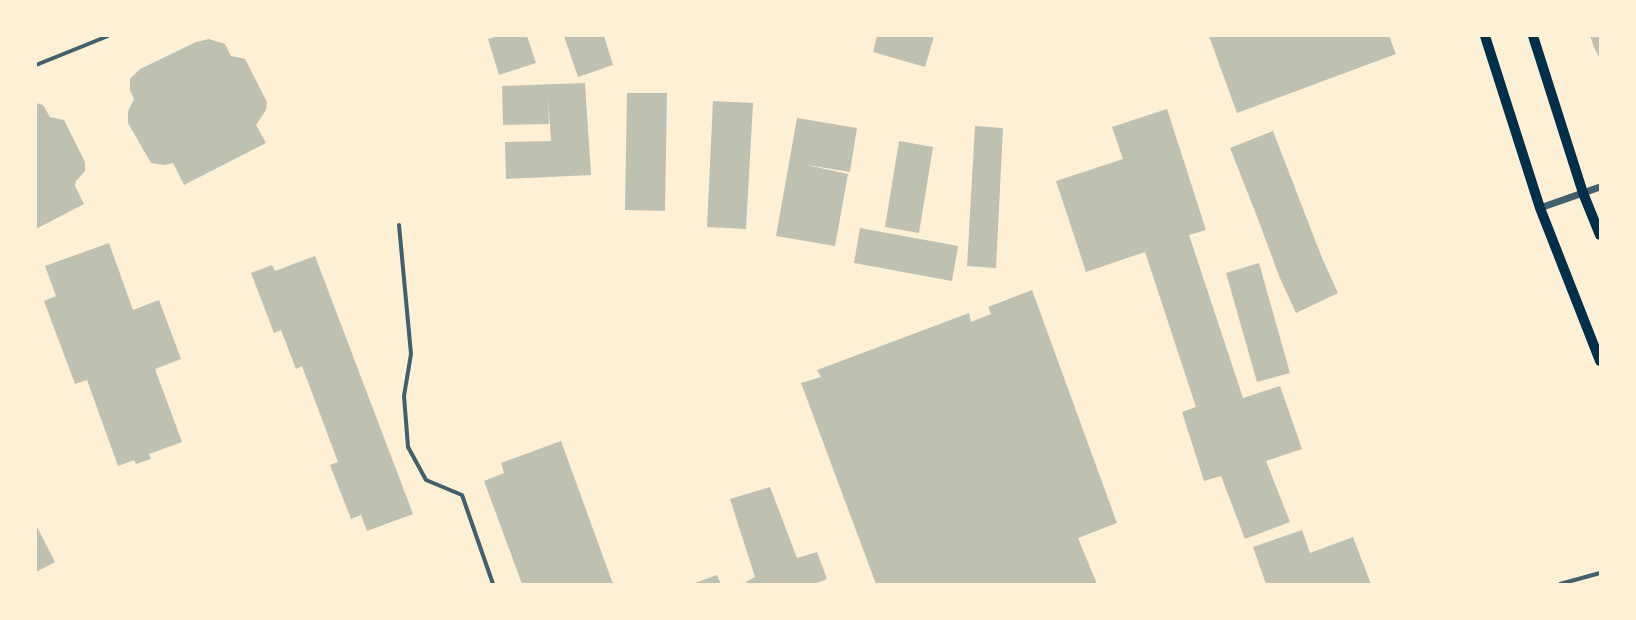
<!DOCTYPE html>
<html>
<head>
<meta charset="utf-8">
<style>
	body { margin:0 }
	#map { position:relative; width:1636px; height:620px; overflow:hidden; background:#fdf0d5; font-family:Commissioner,sans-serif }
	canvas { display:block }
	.frame { position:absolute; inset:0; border:37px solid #fdf0d5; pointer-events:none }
</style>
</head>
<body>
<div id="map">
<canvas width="1636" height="620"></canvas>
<div class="frame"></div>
</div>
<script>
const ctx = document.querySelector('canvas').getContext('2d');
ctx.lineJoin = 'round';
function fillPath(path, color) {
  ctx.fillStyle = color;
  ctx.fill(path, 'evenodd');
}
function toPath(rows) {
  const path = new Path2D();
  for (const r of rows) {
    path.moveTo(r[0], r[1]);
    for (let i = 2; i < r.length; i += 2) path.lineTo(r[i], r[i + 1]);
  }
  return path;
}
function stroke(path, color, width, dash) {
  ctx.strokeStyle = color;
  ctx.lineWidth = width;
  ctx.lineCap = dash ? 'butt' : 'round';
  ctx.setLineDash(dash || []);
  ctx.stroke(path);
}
fillPath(toPath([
	[498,36,527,36,536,63,499,75,488,39],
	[564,36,604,36,613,65,578,77],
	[877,36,934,36,925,67,873,52],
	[1209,36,1389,36,1396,54,1237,113],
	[1590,36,1600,36,1600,59,1594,47],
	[209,39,225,44,231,56,245,59,267,102,266,110,256,125,266,143,184,185,173,163,164,165,151,163,128,123,128,111,134,99,130,90,130,79,140,69,196,42],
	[585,83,591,175,506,179,505,142,551,141,548,97,549,124,503,125,502,86],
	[627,93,667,93,665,211,625,210],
	[713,101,753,103,746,229,707,227],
	[36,103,43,105,50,117,64,120,85,162,85,171,76,181,75,186,84,204,36,229],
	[1167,109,1206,230,1189,235,1243,398,1280,386,1302,449,1266,461,1290,522,1245,539,1221,476,1204,481,1182,412,1196,407,1145,252,1086,272,1056,181,1123,159,1112,127],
	[797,118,857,128,850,172,802,164,848,174,835,246,776,236],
	[975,126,1003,128,996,268,967,266],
	[1273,131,1322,258,1338,293,1296,313,1279,276,1258,219,1230,148],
	[899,141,933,147,919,233,885,227],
	[860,228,958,246,952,281,854,263],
	[109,243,133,310,159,300,181,359,155,369,182,442,149,454,151,459,136,464,134,460,118,466,87,380,75,384,44,301,56,296,45,266],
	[315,256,413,514,367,531,361,515,351,519,330,465,338,462,302,366,296,369,281,330,274,333,251,273,272,265,275,271],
	[1259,263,1290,373,1257,382,1226,273],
	[1032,290,1117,523,1078,538,1097,584,876,584,801,383,821,377,817,370,969,313,971,322,991,314,988,307],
	[561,441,613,584,522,584,484,481,504,473,501,463],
	[770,487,797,558,817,552,827,579,815,584,747,584,746,582,755,577,730,499],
	[36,525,55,562,36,572],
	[1302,530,1310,553,1353,537,1371,584,1266,584,1253,547],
	[717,575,721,584,692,584]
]), '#bec0b2');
stroke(toPath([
	[36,65,108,36],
	[399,225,411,354,404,396,408,447,426,480,462,495,493,584],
	[1560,584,1600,573]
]), '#3f606c', 4);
stroke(toPath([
	[1540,208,1600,187]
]), '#3f606c', 7);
stroke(toPath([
	[1485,36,1540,208,1600,361],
	[1533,36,1583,193,1600,235]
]), '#003049', 10);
</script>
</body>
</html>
